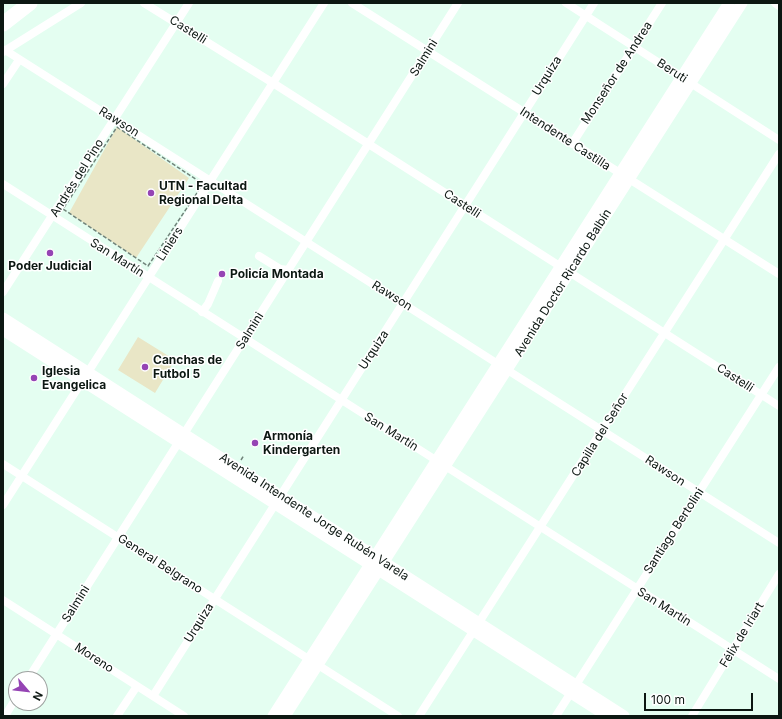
<!DOCTYPE html>
<html>
<head>
<meta charset="utf-8">
<style>
	body { margin:0 }
	#map { position:relative; width:782px; height:719px; overflow:hidden; background:#e4fef1; font-family:Inter,sans-serif }
	canvas { display:block }
	.frame { position:absolute; inset:0; border:4px solid #0c1712; pointer-events:none }
	.north { position:absolute; left:8px; top:671px; width:40px; height:40px; box-sizing:border-box; background:#fff; border:1px solid #9ea2a0; border-radius:50%; rotate:118deg; font-size:11px; font-weight:700; line-height:16px; text-align:center; color:#0c1712 }
	.north::after { content:''; display:block; margin:auto; width:14px; height:18px; background:#9544b4; clip-path:polygon(50% 0,100% 100%,50% 72%,0 100%) }
	.scale { position:absolute; left:644px; top:693px; width:109px; height:18px; box-sizing:border-box; border:2px solid #0c1712; border-top:0; padding-left:5px; font-size:12px; line-height:14px; white-space:nowrap; color:#0c1712; -webkit-text-stroke:3px #fff; paint-order:stroke }
</style>
</head>
<body>
<div id="map">
<canvas width="782" height="719"></canvas>
<div class="frame"></div>
<div class="north">N</div>
<div class="scale">100 m</div>
</div>
<script>
const ctx = document.querySelector('canvas').getContext('2d');
ctx.lineJoin = 'round';
function fillPath(path, color) {
  ctx.fillStyle = color;
  ctx.fill(path, 'evenodd');
}
function toPath(rows) {
  const path = new Path2D();
  for (const r of rows) {
    path.moveTo(r[0], r[1]);
    for (let i = 2; i < r.length; i += 2) path.lineTo(r[i], r[i + 1]);
  }
  return path;
}
function stroke(path, color, width, dash) {
  ctx.strokeStyle = color;
  ctx.lineWidth = width;
  ctx.lineCap = dash ? 'butt' : 'round';
  ctx.setLineDash(dash || []);
  ctx.stroke(path);
}
function label(font, color, halo, rows, align = 'center') {
  ctx.font = font + ' Inter,sans-serif';
  ctx.lineWidth = 3;
  ctx.setLineDash([]);
  ctx.textBaseline = 'middle';
  ctx.strokeStyle = halo;
  ctx.fillStyle = color;
  for (const [text, x, y, turn = 0] of rows) {
    ctx.save();
    ctx.translate(x, y);
    ctx.rotate((+turn || 0) * Math.PI / 180);
    ctx.textAlign = isNaN(turn) ? turn : align;
    if (halo) ctx.strokeText(text, 0, 0);
    ctx.fillText(text, 0, 0);
    ctx.restore();
  }
}
fillPath(toPath([
	[117,127,189,178,136,258,69,213],
	[138,337,175,360,155,393,118,370]
]), '#e9e6c6');
stroke(toPath([
	[117,127,203,184,148,266,63,209,117,127],
	[241,460,244,455]
]), '#71847b', 1.5, [4, 2]);
stroke(toPath([
	[144,3,273,83,779,406],
	[352,3,779,274],
	[566,3,779,140],
	[775,3,779,6],
	[5,50,779,543],
	[3,52,81,3],
	[3,84,19,60],
	[572,144,662,3],
	[3,184,779,679],
	[259,256,280,269,289,270],
	[3,292,189,3],
	[202,312,208,304,218,281],
	[3,464,398,716],
	[3,505,324,3],
	[3,600,184,716],
	[28,679,458,3],
	[153,696,594,3],
	[5,716,16,698],
	[117,716,137,686],
	[419,716,779,154],
	[556,716,779,367],
	[692,716,779,574]
]), '#fff', 8);
stroke(toPath([
	[3,318,624,716],
	[3,330,607,716],
	[273,716,729,3],
	[285,716,742,3]
]), '#fff', 11);
stroke(toPath([
	[3,24,30,3]
]), '#fff', 15);
for (const [x, y, r, color] of [
	[151,193,4,"#9544b4"],
	[50,253,4,"#9544b4"],
	[222,274,4,"#9544b4"],
	[145,367,4,"#9544b4"],
	[34,378,4,"#9544b4"],
	[255,443,4,"#9544b4"]
]) {
  const dot = new Path2D();
  dot.arc(x, y, r, 0, 2 * Math.PI);
  ctx.fillStyle = color;
  ctx.fill(dot);
  stroke(dot, '#fff', 1.5);
}
label('12px', '#0c1712', '#fff', [
	["Castelli",188,30,32],
	["Salmini",424,58,-58],
	["Beruti",672,71,33],
	["Monseñor de Andrea",617,73,-57],
	["Urquiza",547,76,-58],
	["Rawson",119,122,32],
	["Intendente Castilla",565,139,33],
	["Andrés del Pino",77,178,-58],
	["Castelli",462,204,33],
	["Liniers",170,244,-57],
	["San Martín",117,258,32],
	["Avenida Doctor Ricardo Balbín",563,283,-58],
	["Rawson",392,296,32],
	["Salmini",250,331,-58],
	["Urquiza",374,350,-57],
	["Castelli",735,378,33],
	["San Martín",391,432,32],
	["Capilla del Señor",600,435,-58],
	["Rawson",665,471,33],
	["Avenida Intendente Jorge Rubén Varela",314,517,33],
	["Santiago Bertolini",674,531,-57],
	["General Belgrano",160,564,33],
	["Salmini",76,604,-58],
	["San Martín",664,607,32],
	["Urquiza",199,623,-58],
	["Félix de Iriart",742,635,-59],
	["Moreno",94,658,33]
]);
label('bold 12px', '#0c1712', '#fff', [
	["UTN - Facultad",159,186],
	["Regional Delta",159,200],
	["Poder Judicial",50,266,"center"],
	["Policía Montada",230,274],
	["Canchas de",153,360],
	["Futbol 5",153,374],
	["Iglesia",42,371],
	["Evangelica",42,385],
	["Armonía",263,436],
	["Kindergarten",263,450]
], 'left');
</script>
</body>
</html>
